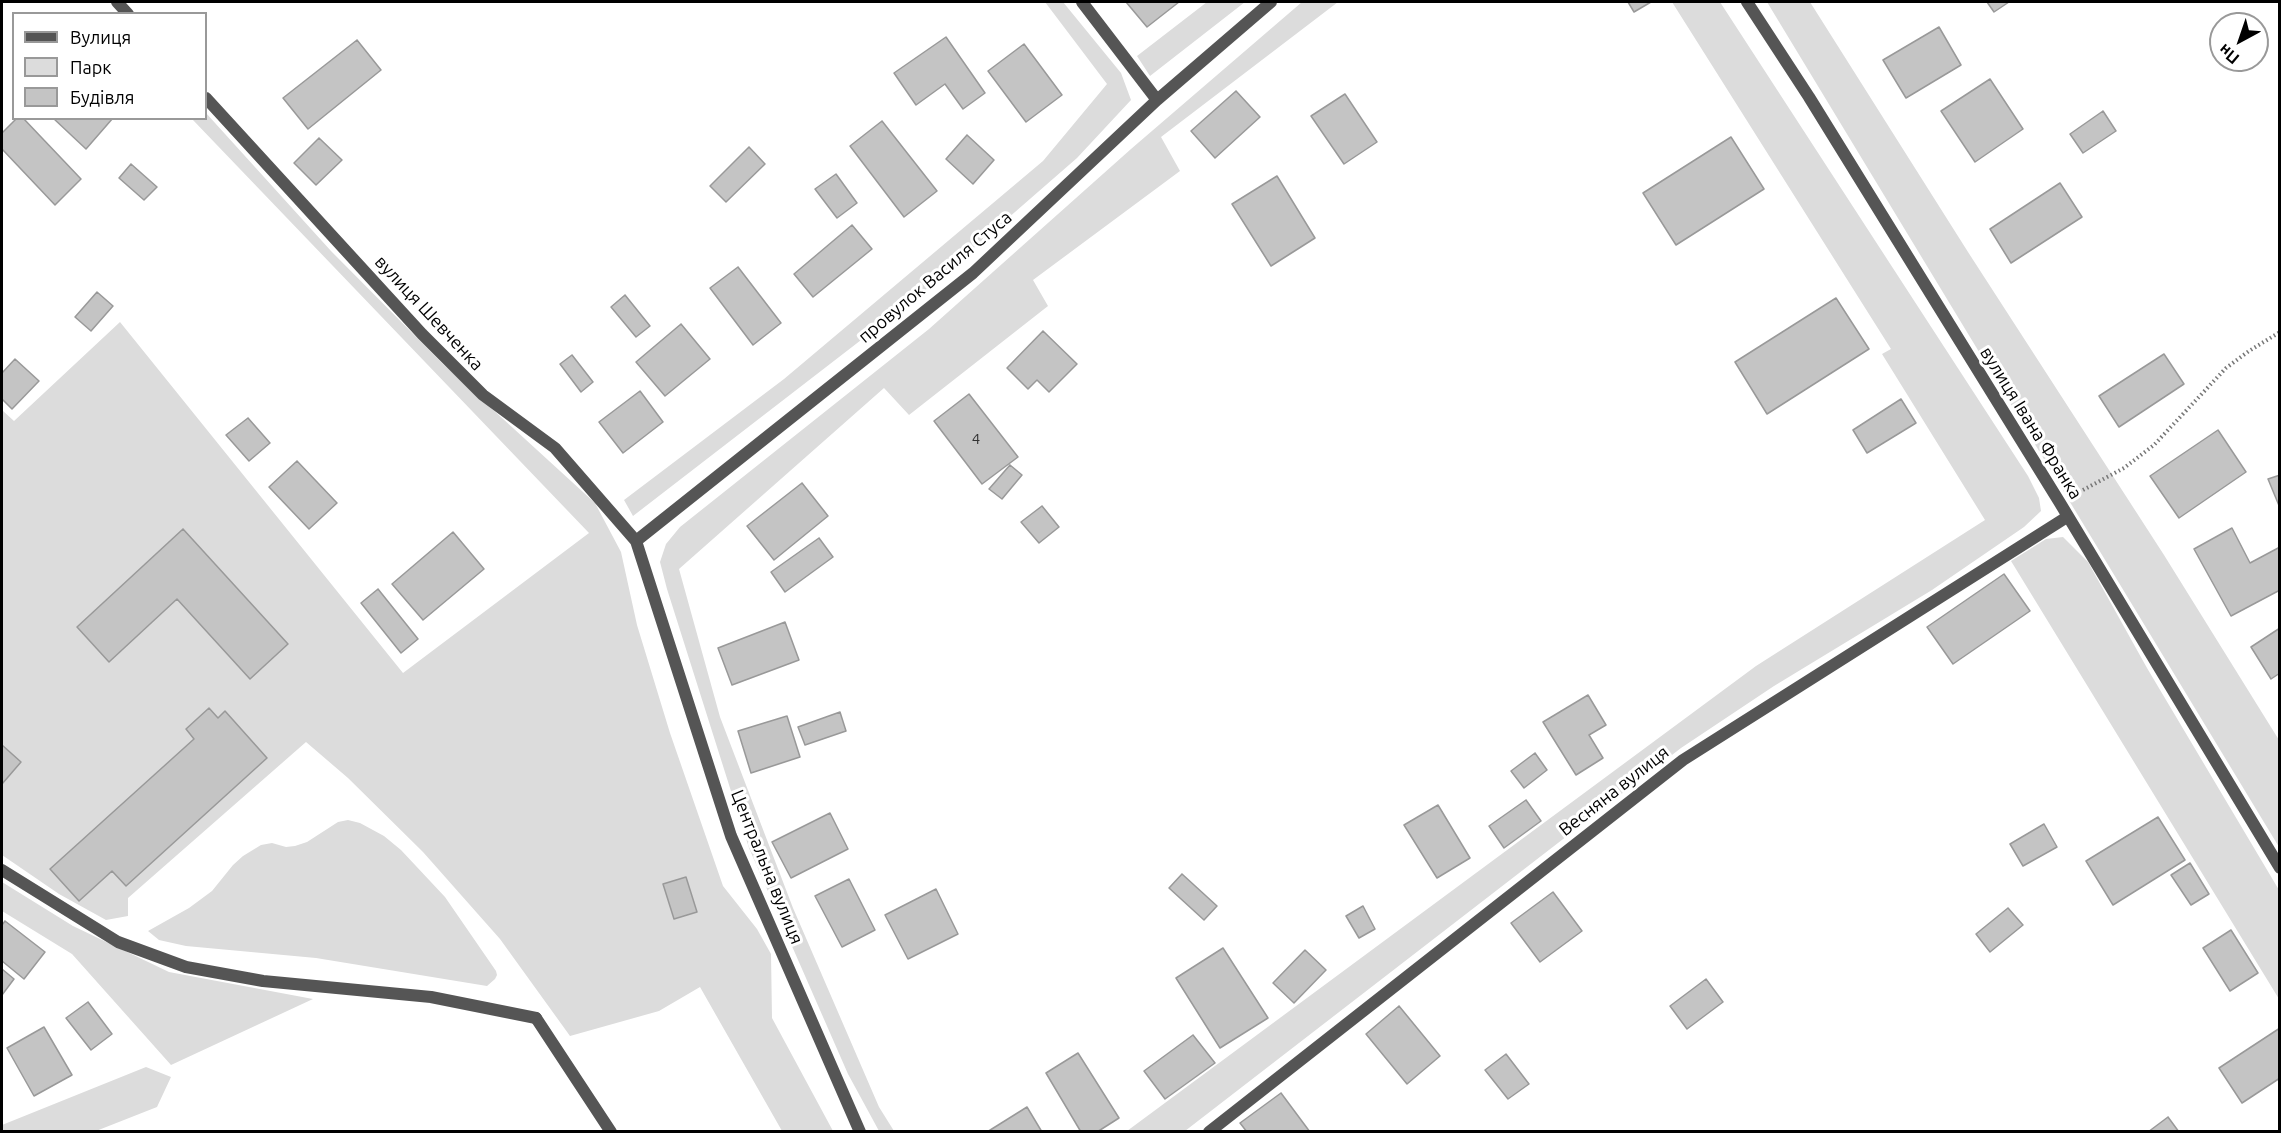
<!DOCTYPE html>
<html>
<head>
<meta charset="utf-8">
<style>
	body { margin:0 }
	#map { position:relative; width:2281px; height:1133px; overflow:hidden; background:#fff; font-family:Ubuntu,sans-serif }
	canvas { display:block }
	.frame { position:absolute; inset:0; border:3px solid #000; pointer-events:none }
	.legend { position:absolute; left:12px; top:12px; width:195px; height:108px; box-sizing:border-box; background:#fff; border:2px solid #999; margin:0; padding:8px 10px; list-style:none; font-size:18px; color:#000 }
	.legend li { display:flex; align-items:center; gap:12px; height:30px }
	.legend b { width:30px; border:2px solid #999 }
	.north { position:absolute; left:2209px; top:12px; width:60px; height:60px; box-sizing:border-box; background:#fff; border:2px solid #999; border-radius:50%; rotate:220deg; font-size:16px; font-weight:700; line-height:24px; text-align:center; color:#000 }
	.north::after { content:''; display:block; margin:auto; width:21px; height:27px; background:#000; clip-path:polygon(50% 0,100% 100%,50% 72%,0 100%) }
</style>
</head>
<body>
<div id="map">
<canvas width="2281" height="1133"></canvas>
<div class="frame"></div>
<ul class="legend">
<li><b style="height:8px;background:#555"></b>Вулиця</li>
<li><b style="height:16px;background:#dcdcdc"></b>Парк</li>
<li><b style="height:16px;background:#c4c4c4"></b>Будівля</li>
</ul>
<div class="north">Пн</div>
</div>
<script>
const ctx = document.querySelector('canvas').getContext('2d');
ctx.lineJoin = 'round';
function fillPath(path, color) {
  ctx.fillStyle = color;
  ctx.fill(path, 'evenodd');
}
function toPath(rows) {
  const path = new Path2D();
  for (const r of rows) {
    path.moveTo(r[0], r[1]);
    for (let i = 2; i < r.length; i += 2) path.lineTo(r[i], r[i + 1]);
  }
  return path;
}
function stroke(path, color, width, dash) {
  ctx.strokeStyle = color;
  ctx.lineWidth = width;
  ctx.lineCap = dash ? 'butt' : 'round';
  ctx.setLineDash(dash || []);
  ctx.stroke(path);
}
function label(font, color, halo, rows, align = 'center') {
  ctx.font = font + ' Ubuntu,sans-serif';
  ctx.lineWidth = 6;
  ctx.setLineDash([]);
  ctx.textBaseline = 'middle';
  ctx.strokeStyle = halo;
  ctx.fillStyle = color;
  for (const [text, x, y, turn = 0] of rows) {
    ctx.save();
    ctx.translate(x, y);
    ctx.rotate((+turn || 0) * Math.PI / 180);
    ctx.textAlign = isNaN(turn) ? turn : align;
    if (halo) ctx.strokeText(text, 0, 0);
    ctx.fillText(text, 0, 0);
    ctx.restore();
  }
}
fillPath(toPath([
	[1045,2,1063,2,1121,73,1131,100,1077,158,922,293,633,516,624,500,784,379,1043,161,1107,84],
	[1207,2,1245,2,1150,76,1137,56],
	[1302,2,1338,2,1161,137,1180,171,1033,280,1048,306,909,415,884,388,679,569,720,717,793,908,879,1107,894,1131,879,1131,848,1074,749,848,667,589,660,562,666,544,680,527,929,329,1131,149],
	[1672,2,1720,2,2028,476,2039,498,2041,511,2024,527,1932,590,1774,686,1681,748,1185,1131,1127,1131,1756,666,1985,520,1882,354,1891,349],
	[1767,2,1810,2,1968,252,2164,555,2279,740,2279,847],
	[206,113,331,251,443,364,595,503,621,552,637,625,670,733,723,886,757,929,771,954,772,1018,833,1131,782,1131,700,987,659,1011,570,1036,500,939,423,852,348,778,306,742,128,898,128,916,106,920,59,894,2,855,2,410,14,421,120,322,403,673,589,533,192,119,206,118],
	[2063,537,2088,562,2147,668,2279,890,2279,999,2011,561,2046,539],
	[348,820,360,823,384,836,401,850,445,897,496,971,497,975,495,979,487,986,316,958,186,946,159,940,148,931,189,908,212,891,233,865,243,856,261,845,272,843,286,847,295,846,307,842,338,822],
	[2,882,73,926,169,972,313,999,171,1065,72,954,2,911],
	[146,1067,171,1077,157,1107,96,1131,2,1131,2,1125]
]), '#dcdcdc');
const building = toPath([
	[1126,2,1179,2,1147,27,1126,2],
	[1628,2,1651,2,1634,12,1628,2],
	[1987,2,2009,2,1994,12,1987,2],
	[1939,27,1961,65,1906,98,1883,60,1939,27],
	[946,37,985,93,963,109,945,84,916,105,894,73,946,37],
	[357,40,381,70,308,129,283,98,357,40],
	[1024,44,1062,95,1026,122,988,71,1024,44],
	[1990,79,2023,129,1975,162,1941,111,1990,79],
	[1236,91,1260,117,1215,158,1191,131,1236,91],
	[1345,94,1377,142,1344,164,1311,116,1345,94],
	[2103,111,2116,131,2083,153,2070,134,2103,111],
	[17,118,23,118,81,179,55,205,2,149,2,133,17,118],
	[53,118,113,118,86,149,53,118],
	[882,121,937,191,904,217,850,146,882,121],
	[967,135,994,160,973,184,946,159,967,135],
	[1731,137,1764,189,1676,245,1643,193,1731,137],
	[319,138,342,160,316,185,294,163,319,138],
	[749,147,765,164,726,202,710,186,749,147],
	[131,164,157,187,144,200,119,178,131,164],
	[836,174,857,203,837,218,815,189,836,174],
	[1277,176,1315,238,1271,266,1232,204,1277,176],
	[2060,183,2082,217,2011,263,1990,229,2060,183],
	[852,225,872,249,813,297,794,274,852,225],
	[738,267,781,323,753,345,710,288,738,267],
	[97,292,113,306,91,331,75,317,97,292],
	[625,295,650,326,636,337,611,307,625,295],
	[1836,298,1869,349,1767,414,1735,362,1836,298],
	[681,324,710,359,665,396,636,362,681,324],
	[1043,331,1077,364,1049,392,1037,380,1028,389,1007,368,1043,331],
	[2164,354,2184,384,2119,427,2099,396,2164,354],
	[572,355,593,382,581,392,560,364,572,355],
	[15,359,39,381,12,409,2,399,2,373,15,359],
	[640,391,663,422,623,453,599,422,640,391],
	[969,394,1018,457,982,484,934,421,969,394],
	[1901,399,1916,423,1867,453,1853,430,1901,399],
	[248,418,270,443,249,461,226,435,248,418],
	[2218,430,2246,472,2179,518,2150,476,2218,430],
	[297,461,337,503,309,529,269,487,297,461],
	[1010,465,1022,475,1002,499,989,489,1010,465],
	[2280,475,2280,508,2268,479,2280,475],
	[802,483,828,516,774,560,747,526,802,483],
	[1042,506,1059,527,1039,543,1021,522,1042,506],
	[2232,528,2250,563,2280,547,2280,590,2231,616,2194,549,2232,528],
	[183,529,288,644,250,679,177,599,109,662,77,627,183,529],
	[453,532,484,569,423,620,392,584,453,532],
	[819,538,833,557,785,592,771,572,819,538],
	[2004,574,2030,611,1953,664,1927,627,2004,574],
	[378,589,418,639,401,653,361,603,378,589],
	[785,622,799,660,732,685,718,648,785,622],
	[2280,628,2280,673,2271,679,2251,647,2280,628],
	[1588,695,1606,725,1589,735,1603,758,1576,775,1543,722,1588,695],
	[209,708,218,718,225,711,267,758,126,886,112,871,79,901,50,869,194,739,186,729,209,708],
	[840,712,846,731,805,745,798,727,840,712],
	[787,716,800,757,751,773,738,731,787,716],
	[2,745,21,762,2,784,2,745],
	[1535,753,1547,770,1524,788,1511,771,1535,753],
	[1526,800,1541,821,1504,848,1489,826,1526,800],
	[1438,805,1470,858,1437,878,1404,825,1438,805],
	[830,813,848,849,791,878,772,842,830,813],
	[2158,817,2185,860,2113,905,2086,861,2158,817],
	[2044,824,2057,847,2023,866,2010,844,2044,824],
	[2190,863,2209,894,2191,905,2171,875,2190,863],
	[1182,874,1217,906,1204,920,1169,888,1182,874],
	[686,877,697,912,674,919,663,884,686,877],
	[849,879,875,930,842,947,815,896,849,879],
	[936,889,958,934,908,959,885,915,936,889],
	[1553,892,1582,931,1540,962,1511,923,1553,892],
	[1363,906,1375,929,1359,938,1346,916,1363,906],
	[2008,908,2023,925,1990,952,1976,934,2008,908],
	[5,921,45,952,24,979,2,961,2,925,5,921],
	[2231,930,2258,973,2230,991,2203,948,2231,930],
	[1223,948,1268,1018,1220,1048,1176,978,1223,948],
	[1305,950,1326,970,1294,1003,1273,983,1305,950],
	[2,969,14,979,2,995,2,969],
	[1706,979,1723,1002,1687,1029,1670,1006,1706,979],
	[88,1002,112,1034,91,1050,66,1018,88,1002],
	[1399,1006,1440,1056,1407,1084,1366,1034,1399,1006],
	[44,1027,72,1075,34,1096,7,1048,44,1027],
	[2280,1028,2280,1078,2242,1103,2219,1068,2280,1028],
	[1193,1035,1215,1063,1165,1099,1144,1071,1193,1035],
	[1078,1053,1119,1118,1097,1132,1081,1132,1046,1073,1078,1053],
	[1506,1054,1529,1084,1508,1099,1485,1070,1506,1054],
	[1281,1093,1310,1132,1247,1132,1240,1123,1281,1093],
	[1027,1107,1042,1132,987,1132,1027,1107],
	[2168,1117,2179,1132,2148,1132,2168,1117]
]);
fillPath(building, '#c4c4c4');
stroke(building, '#999', 1.5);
stroke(toPath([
	[2083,490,2124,468,2154,445,2226,368,2249,351,2280,332]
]), '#777', 4, [1.5, 3]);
stroke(toPath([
	[2,870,118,942,186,967,263,981,431,997,536,1018]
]), '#555', 12);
stroke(toPath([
	[117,2,128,14],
	[1082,2,1157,100],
	[1747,2,1809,97,2060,503,2280,868],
	[206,98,422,334,483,395,555,448,636,541,731,836,860,1132],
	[636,541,973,273,1157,100,1271,2],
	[536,1018,611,1132],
	[1209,1132,1683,760,2067,517]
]), '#555', 12);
label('15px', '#313131', null, [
	["4",976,439]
]);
label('18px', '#000', '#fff', [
	["провулок Василя Стуса",935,277,-40],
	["вулиця Шевченка",429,313,47],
	["вулиця Івана Франка",2031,423,58],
	["Весняна вулиця",1614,791,-38],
	["Центральна вулиця",767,867,68]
]);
</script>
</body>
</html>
